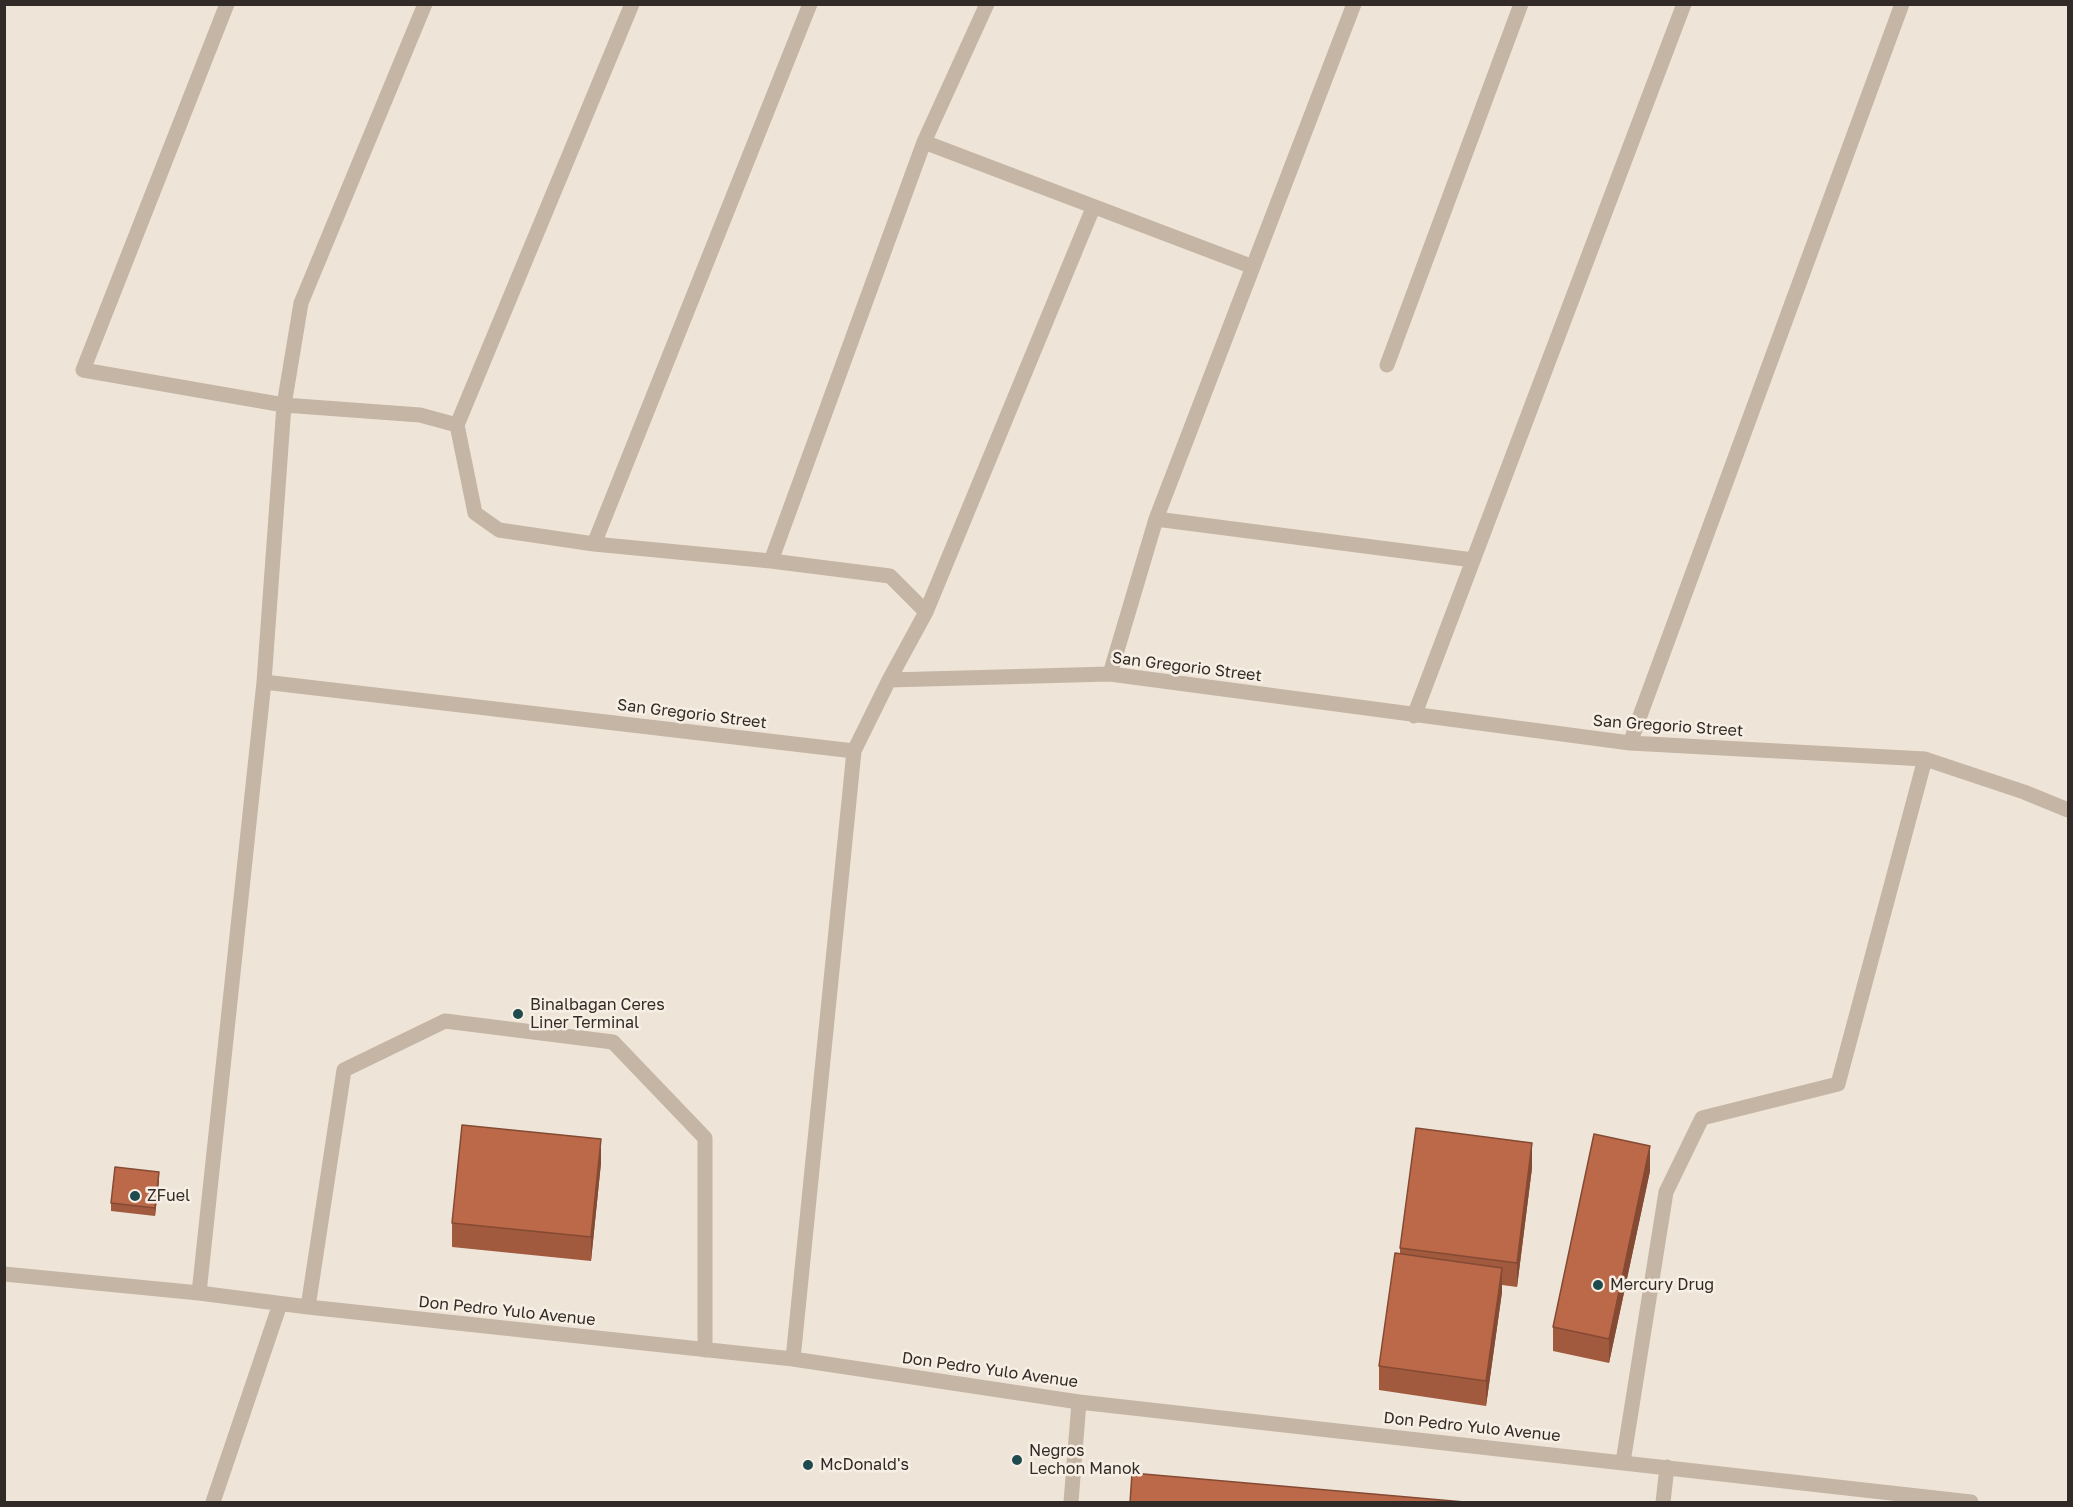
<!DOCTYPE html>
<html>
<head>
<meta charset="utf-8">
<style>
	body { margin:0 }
	#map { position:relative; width:2073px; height:1507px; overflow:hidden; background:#eee5d8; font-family:"Golos Text",sans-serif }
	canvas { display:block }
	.frame { position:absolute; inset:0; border:6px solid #322a26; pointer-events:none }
</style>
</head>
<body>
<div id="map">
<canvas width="2073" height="1507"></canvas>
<div class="frame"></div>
</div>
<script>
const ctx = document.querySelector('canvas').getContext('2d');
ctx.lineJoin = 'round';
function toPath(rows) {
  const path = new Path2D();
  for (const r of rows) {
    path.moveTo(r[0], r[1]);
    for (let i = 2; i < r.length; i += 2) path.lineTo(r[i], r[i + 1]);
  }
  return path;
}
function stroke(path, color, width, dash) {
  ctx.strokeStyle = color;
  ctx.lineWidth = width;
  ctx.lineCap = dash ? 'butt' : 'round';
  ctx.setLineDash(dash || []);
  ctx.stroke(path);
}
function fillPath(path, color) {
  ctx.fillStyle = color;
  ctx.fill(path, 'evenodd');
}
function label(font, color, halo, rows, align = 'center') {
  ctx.font = font + ' "Golos Text",sans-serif';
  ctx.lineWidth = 5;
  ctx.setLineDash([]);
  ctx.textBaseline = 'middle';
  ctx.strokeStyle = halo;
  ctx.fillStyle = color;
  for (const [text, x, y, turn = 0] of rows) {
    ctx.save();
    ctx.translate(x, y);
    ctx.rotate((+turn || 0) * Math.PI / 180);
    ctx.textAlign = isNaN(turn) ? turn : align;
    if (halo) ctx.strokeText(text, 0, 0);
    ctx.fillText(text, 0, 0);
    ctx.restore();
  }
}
stroke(toPath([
	[425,4,301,303,284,405,420,415,457,425,475,513,499,530,594,544,771,561,890,576,926,612],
	[924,142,1253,267],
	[1387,365,1521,4],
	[457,425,632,4],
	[1156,519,1473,560],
	[594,544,810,4],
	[771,561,924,142,987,4],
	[1110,674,1156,519,1354,4],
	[889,680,926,612,1093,208],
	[264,682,854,751,889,680,1110,674,1630,743,1925,759,2024,792,2068,810],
	[1414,716,1684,4],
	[1630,743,1902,4],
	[4,1274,199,1293,308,1307,793,1359,1079,1402,1971,1502],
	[199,1293,264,682,284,405,83,370,227,4],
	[308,1307,344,1070,445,1021,613,1042,705,1138,705,1350],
	[793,1359,854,751],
	[1623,1462,1666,1192,1702,1118,1838,1084,1925,759],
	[213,1502,280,1304],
	[1071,1502,1079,1402],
	[1663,1502,1667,1467]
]), '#c5b5a5', 15);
fillPath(toPath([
	[601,1163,591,1261,452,1247,452,1223],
	[1532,1168,1517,1287,1502,1285,1502,1292,1486,1406,1379,1390,1379,1366,1400,1253,1400,1248],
	[1650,1171,1609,1363,1553,1351,1553,1327],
	[159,1180,155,1216,111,1211,111,1203]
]), '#a25a3f');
fillPath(toPath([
	[601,1139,601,1163,591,1261,591,1237],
	[1532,1143,1532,1168,1517,1287,1517,1263],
	[1650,1146,1650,1171,1609,1363,1609,1339],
	[159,1172,159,1180,155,1216,155,1208],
	[1502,1268,1502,1292,1486,1406,1486,1381]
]), '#844a33');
const building = toPath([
	[462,1125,601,1139,591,1237,452,1223,462,1125],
	[1416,1128,1532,1143,1517,1263,1400,1248,1416,1128],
	[1594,1134,1650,1146,1609,1339,1553,1327,1594,1134],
	[115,1167,159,1172,155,1208,111,1203,115,1167],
	[1395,1253,1502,1268,1486,1381,1379,1366,1395,1253],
	[1132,1473,1476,1503,1130,1503,1132,1473]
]);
fillPath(building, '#bc6949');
stroke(building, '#844a33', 1.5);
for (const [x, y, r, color] of [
	[518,1014,6,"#1f4b4f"],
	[135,1196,6,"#1f4b4f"],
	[1598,1285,6,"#1f4b4f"],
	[1017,1460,6,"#1f4b4f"],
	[808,1465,6,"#1f4b4f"]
]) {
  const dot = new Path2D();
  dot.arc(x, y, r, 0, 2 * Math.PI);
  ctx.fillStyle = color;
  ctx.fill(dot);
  stroke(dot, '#f7efe4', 2);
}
label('16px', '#322a26', '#f7efe4', [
	["San Gregorio Street",1187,667,7],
	["San Gregorio Street",692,714,7],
	["San Gregorio Street",1668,726,4],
	["Don Pedro Yulo Avenue",507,1311,6],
	["Don Pedro Yulo Avenue",990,1370,8],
	["Don Pedro Yulo Avenue",1472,1427,6]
]);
label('16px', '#322a26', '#f7efe4', [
	["Binalbagan Ceres",530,1005],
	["Liner Terminal",530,1023],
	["ZFuel",147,1196],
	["Mercury Drug",1610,1285],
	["Negros",1029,1451],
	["Lechon Manok",1029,1469],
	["McDonald's",820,1465]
], 'left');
</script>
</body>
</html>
